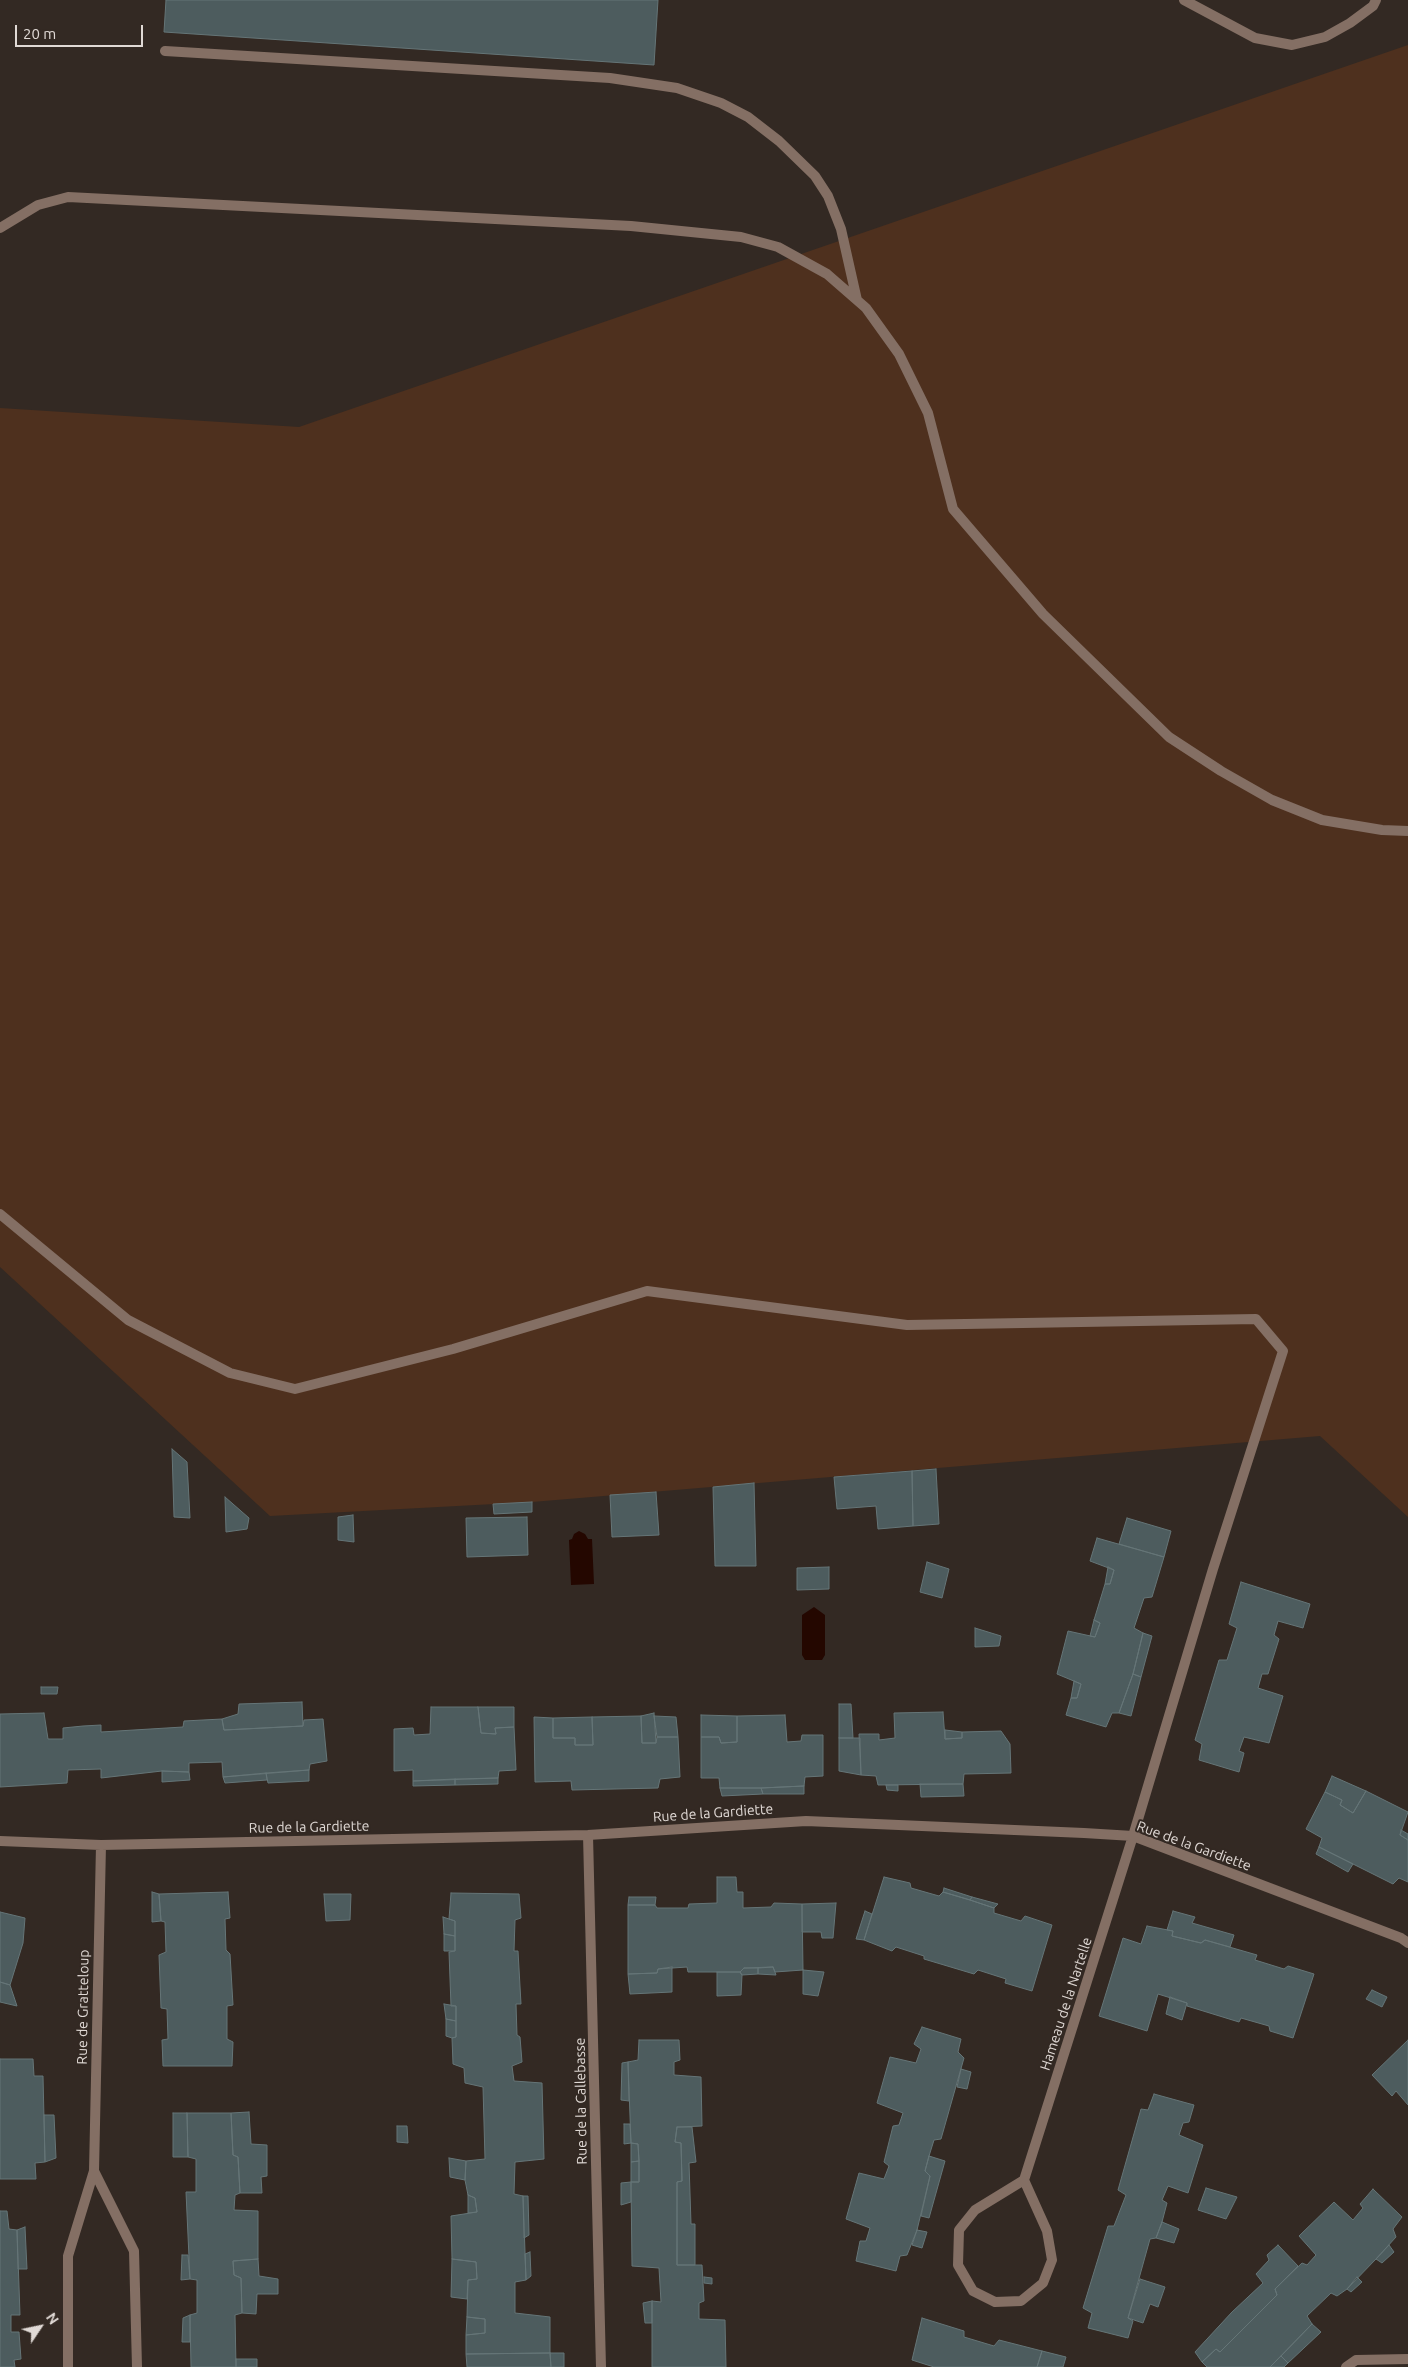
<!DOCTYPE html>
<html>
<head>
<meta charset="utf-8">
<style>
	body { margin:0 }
	#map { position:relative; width:1408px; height:2367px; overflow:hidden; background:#332923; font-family:Ubuntu,sans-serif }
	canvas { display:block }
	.north { position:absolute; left:15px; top:2302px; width:50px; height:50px; -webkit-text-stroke:4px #332923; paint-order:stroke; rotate:56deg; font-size:14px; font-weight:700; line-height:20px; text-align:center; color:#e0d9d5 }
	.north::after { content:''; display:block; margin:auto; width:18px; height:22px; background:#e0d9d5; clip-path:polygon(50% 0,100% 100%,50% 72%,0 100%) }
	.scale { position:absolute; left:15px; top:25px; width:128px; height:22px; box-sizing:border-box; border:2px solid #e0d9d5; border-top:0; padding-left:6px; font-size:15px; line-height:18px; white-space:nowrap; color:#e0d9d5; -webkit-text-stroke:4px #332923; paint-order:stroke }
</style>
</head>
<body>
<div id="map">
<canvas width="1408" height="2367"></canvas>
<div class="north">N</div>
<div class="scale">20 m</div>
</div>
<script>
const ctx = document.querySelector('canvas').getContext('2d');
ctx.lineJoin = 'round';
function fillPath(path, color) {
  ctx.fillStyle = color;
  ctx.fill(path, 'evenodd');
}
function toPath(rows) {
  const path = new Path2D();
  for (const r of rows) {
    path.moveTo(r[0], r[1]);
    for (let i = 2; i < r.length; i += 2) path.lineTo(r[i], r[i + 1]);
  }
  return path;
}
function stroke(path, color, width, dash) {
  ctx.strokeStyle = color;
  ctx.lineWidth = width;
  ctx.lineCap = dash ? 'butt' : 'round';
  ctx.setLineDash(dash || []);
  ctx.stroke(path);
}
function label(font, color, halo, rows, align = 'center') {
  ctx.font = font + ' Ubuntu,sans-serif';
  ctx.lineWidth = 4;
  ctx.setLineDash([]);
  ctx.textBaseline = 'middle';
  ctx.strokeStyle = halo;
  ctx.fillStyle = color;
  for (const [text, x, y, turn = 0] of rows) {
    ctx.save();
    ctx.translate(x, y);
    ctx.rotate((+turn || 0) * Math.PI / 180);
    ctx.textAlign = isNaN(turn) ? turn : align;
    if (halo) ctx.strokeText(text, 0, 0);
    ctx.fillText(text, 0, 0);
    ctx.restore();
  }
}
fillPath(toPath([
	[1408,45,1408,1517,1320,1436,532,1502,270,1516,0,1267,0,408,299,427]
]), '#4e301e');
fillPath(toPath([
	[579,1531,585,1534,588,1539,592,1539,594,1584,571,1585,569,1540,572,1539,574,1534],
	[814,1607,825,1615,825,1655,822,1660,805,1660,802,1655,802,1615]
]), '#240700');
const building = toPath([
	[166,0,658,0,654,65,164,32,166,0],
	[172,1449,187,1462,190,1518,174,1517,172,1449],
	[936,1469,939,1524,913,1526,912,1471,936,1469],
	[912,1471,913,1526,878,1529,876,1506,837,1509,834,1477,912,1471],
	[754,1483,756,1566,715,1566,713,1487,754,1483],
	[656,1492,659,1535,612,1537,610,1495,656,1492],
	[225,1497,249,1518,247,1529,226,1532,225,1497],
	[532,1502,532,1512,494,1514,493,1504,532,1502],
	[353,1515,354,1542,338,1540,338,1517,353,1515],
	[527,1517,528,1555,467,1557,466,1518,527,1517],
	[1127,1518,1171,1531,1164,1557,1119,1544,1127,1518],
	[1097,1538,1164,1557,1152,1597,1144,1598,1134,1628,1143,1633,1133,1674,1119,1713,1112,1713,1106,1727,1066,1715,1071,1698,1077,1698,1081,1684,1057,1674,1068,1631,1095,1637,1100,1623,1094,1620,1105,1584,1110,1584,1114,1570,1090,1561,1097,1538],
	[927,1562,949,1569,942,1598,920,1592,927,1562],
	[829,1567,829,1589,797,1590,797,1568,829,1567],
	[1108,1567,1114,1570,1110,1584,1105,1584,1108,1567],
	[1241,1582,1310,1604,1303,1628,1278,1621,1274,1635,1279,1639,1274,1655,1268,1674,1262,1674,1258,1688,1283,1696,1269,1743,1244,1737,1239,1751,1244,1753,1239,1772,1199,1760,1202,1744,1195,1740,1219,1660,1227,1660,1237,1628,1229,1624,1241,1582],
	[1094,1620,1100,1623,1095,1637,1090,1636,1094,1620],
	[975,1628,1001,1636,999,1646,975,1647,975,1628],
	[1143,1633,1152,1636,1141,1677,1133,1674,1143,1633],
	[1133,1674,1141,1677,1131,1716,1119,1713,1133,1674],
	[1074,1681,1081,1684,1077,1698,1071,1698,1074,1681],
	[41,1687,58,1687,57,1694,41,1694,41,1687],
	[302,1702,303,1726,224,1730,222,1719,238,1714,239,1704,302,1702],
	[839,1704,851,1704,853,1738,839,1738,839,1704],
	[431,1707,478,1707,481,1733,496,1734,495,1728,514,1727,516,1770,499,1771,498,1778,413,1781,413,1770,394,1771,394,1729,413,1728,414,1735,430,1734,431,1707],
	[478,1707,514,1707,514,1727,495,1728,496,1734,481,1733,478,1707],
	[943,1712,945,1739,962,1738,962,1732,1001,1731,1010,1744,1011,1773,964,1774,963,1784,878,1785,876,1776,861,1775,859,1734,879,1734,879,1740,895,1738,894,1713,943,1712],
	[44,1713,48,1739,63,1739,63,1728,83,1726,101,1725,101,1732,183,1727,184,1721,222,1719,224,1730,303,1726,304,1720,323,1719,327,1761,310,1764,309,1770,223,1777,222,1762,189,1763,189,1772,162,1771,101,1778,101,1769,68,1770,67,1783,0,1787,0,1714,44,1713],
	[654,1713,656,1743,642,1743,641,1716,654,1713],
	[701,1715,737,1716,737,1742,721,1743,719,1737,701,1737,701,1715],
	[785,1715,787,1742,801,1741,802,1735,823,1735,823,1776,805,1777,804,1786,761,1788,720,1788,719,1778,701,1778,701,1737,719,1737,721,1743,737,1742,737,1716,785,1715],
	[641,1716,642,1743,656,1743,657,1737,678,1737,680,1777,660,1779,658,1788,572,1790,571,1781,535,1782,534,1717,553,1718,553,1738,575,1738,575,1745,593,1745,592,1717,641,1716],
	[654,1716,676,1717,678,1737,657,1737,654,1716],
	[592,1717,593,1745,575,1745,575,1738,553,1738,553,1718,592,1717],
	[945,1730,962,1732,962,1738,945,1739,945,1730],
	[839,1738,860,1738,861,1775,839,1771,839,1738],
	[309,1770,309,1781,268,1783,266,1773,309,1770],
	[162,1771,189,1772,190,1780,162,1782,162,1771],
	[266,1773,267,1780,225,1783,223,1777,266,1773],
	[1332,1776,1366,1791,1353,1813,1340,1805,1342,1800,1325,1792,1332,1776],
	[498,1778,498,1784,455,1785,455,1779,498,1778],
	[455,1779,455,1785,413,1786,413,1781,455,1779],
	[920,1784,963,1784,964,1796,921,1797,920,1784],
	[886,1785,898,1785,898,1791,887,1790,886,1785],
	[804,1786,804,1794,763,1794,761,1788,804,1786],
	[720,1788,761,1788,763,1794,722,1796,720,1788],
	[1366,1791,1408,1812,1400,1835,1408,1840,1408,1882,1399,1878,1393,1884,1319,1847,1322,1838,1306,1829,1325,1792,1342,1800,1340,1805,1353,1813,1366,1791],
	[1401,1830,1408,1834,1408,1840,1400,1835,1401,1830],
	[1319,1847,1353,1864,1348,1872,1316,1854,1319,1847],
	[717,1877,736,1877,737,1892,743,1892,743,1908,771,1907,774,1903,802,1904,803,1970,775,1972,773,1967,744,1968,740,1972,688,1972,687,1967,658,1969,657,1973,628,1974,628,1905,655,1905,657,1908,688,1908,689,1904,717,1903,717,1877],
	[884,1877,910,1883,911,1888,939,1896,943,1892,970,1900,994,1908,994,1913,1021,1921,1025,1916,1052,1925,1032,1991,1005,1983,1006,1979,978,1970,974,1974,924,1959,924,1956,896,1947,892,1951,864,1940,884,1877],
	[944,1888,972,1897,970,1900,943,1892,944,1888],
	[152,1892,159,1894,161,1921,152,1922,152,1892],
	[228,1892,230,1918,225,1919,226,1950,230,1954,233,2005,227,2006,227,2039,233,2042,232,2066,163,2066,162,2040,168,2039,167,2009,161,2008,159,1955,166,1952,165,1922,161,1921,159,1894,228,1892],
	[451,1893,519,1894,521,1918,515,1920,514,1951,518,1951,521,2004,516,2004,517,2035,520,2037,522,2062,512,2066,514,2081,542,2083,544,2159,515,2162,514,2194,523,2196,526,2280,515,2282,515,2313,550,2317,550,2353,466,2354,466,2335,485,2333,485,2319,467,2317,468,2280,477,2279,476,2262,452,2259,451,2216,477,2212,475,2198,468,2195,465,2180,466,2161,485,2159,483,2087,465,2083,464,2068,453,2064,452,2038,456,2037,456,2006,451,2006,449,1952,455,1951,455,1921,449,1919,451,1893],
	[324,1894,351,1894,350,1920,326,1921,324,1894],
	[629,1897,656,1897,655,1905,628,1905,629,1897],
	[972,1897,998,1904,994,1908,970,1900,972,1897],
	[836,1903,833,1938,822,1938,821,1932,802,1932,802,1904,836,1903],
	[865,1911,872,1914,864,1940,856,1939,865,1911],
	[1173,1911,1195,1917,1192,1923,1234,1935,1230,1947,1205,1940,1201,1943,1172,1936,1173,1931,1167,1930,1173,1911],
	[0,1912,25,1918,23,1943,10,1985,0,1982,0,1912],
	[443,1917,455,1921,455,1936,444,1934,443,1917],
	[1147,1926,1173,1931,1172,1936,1201,1943,1205,1940,1257,1955,1255,1960,1284,1969,1288,1966,1314,1974,1293,2038,1270,2031,1269,2026,1241,2018,1239,2022,1187,2006,1187,2003,1158,1994,1147,2031,1099,2016,1123,1938,1141,1944,1147,1926],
	[444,1934,455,1936,455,1951,444,1951,444,1934],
	[672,1967,672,1992,630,1994,628,1974,657,1973,658,1969,672,1967],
	[773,1967,776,1975,758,1974,758,1968,773,1967],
	[744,1968,758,1968,758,1974,742,1975,740,1972,744,1968],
	[803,1970,824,1972,818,1996,803,1994,803,1970],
	[717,1972,740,1972,742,1975,741,1995,717,1996,717,1972],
	[0,1982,10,1985,17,2006,0,2002,0,1982],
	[1372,1990,1387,1997,1382,2007,1366,1999,1372,1990],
	[1170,1997,1187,2003,1182,2020,1166,2014,1170,1997],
	[444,2004,456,2006,456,2021,446,2019,444,2004],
	[446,2019,456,2021,456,2037,452,2038,446,2036,446,2019],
	[922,2027,961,2039,958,2052,964,2058,941,2139,934,2140,929,2156,925,2171,930,2176,917,2230,907,2255,900,2256,896,2271,856,2261,860,2241,866,2241,870,2228,846,2219,859,2173,884,2179,889,2166,884,2162,893,2126,899,2125,903,2113,877,2103,890,2057,916,2063,921,2049,914,2044,922,2027],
	[639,2040,679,2040,680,2060,674,2062,674,2075,701,2077,702,2126,677,2127,675,2142,681,2143,682,2181,677,2182,677,2265,702,2265,704,2301,699,2303,699,2319,725,2320,726,2367,652,2367,652,2301,661,2302,659,2268,632,2266,631,2182,639,2182,639,2161,638,2144,631,2143,628,2062,638,2060,639,2040],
	[1408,2040,1408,2105,1396,2091,1392,2096,1372,2075,1408,2040],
	[0,2059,33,2059,34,2076,43,2076,45,2162,35,2163,36,2179,0,2179,0,2059],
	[628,2062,629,2101,621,2100,622,2063,628,2062],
	[961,2069,971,2072,967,2089,957,2087,961,2069],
	[1154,2094,1194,2105,1189,2122,1183,2123,1179,2135,1203,2145,1188,2193,1168,2186,1162,2200,1167,2203,1162,2222,1156,2238,1150,2239,1128,2318,1133,2321,1128,2338,1088,2328,1092,2313,1083,2308,1108,2226,1114,2226,1126,2195,1118,2190,1141,2109,1148,2110,1154,2094],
	[249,2112,251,2144,267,2145,267,2176,261,2177,262,2193,240,2193,238,2157,233,2155,231,2113,249,2112],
	[173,2113,187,2113,188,2157,173,2157,173,2113],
	[187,2113,231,2113,233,2155,238,2157,240,2193,235,2195,234,2210,258,2211,258,2259,233,2261,234,2275,241,2278,242,2313,235,2315,236,2367,191,2367,190,2315,197,2313,197,2280,190,2279,186,2192,196,2192,196,2159,188,2157,187,2113],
	[44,2115,54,2115,56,2158,45,2162,44,2115],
	[624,2124,630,2124,631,2143,624,2144,624,2124],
	[397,2126,407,2126,408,2143,397,2142,397,2126],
	[677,2127,692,2127,696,2162,689,2163,691,2224,695,2224,695,2265,677,2265,677,2182,682,2181,681,2143,675,2142,677,2127],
	[631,2143,638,2144,639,2161,631,2162,631,2143],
	[929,2156,945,2161,929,2218,921,2216,930,2176,925,2171,929,2156],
	[449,2158,466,2161,465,2180,450,2177,449,2158],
	[639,2161,639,2182,631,2182,631,2162,639,2161],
	[631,2182,631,2202,621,2205,621,2183,631,2182],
	[1206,2188,1237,2197,1226,2219,1198,2210,1206,2188],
	[1373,2189,1402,2217,1393,2229,1396,2237,1376,2259,1347,2289,1337,2296,1331,2293,1307,2316,1312,2324,1270,2367,1207,2367,1202,2362,1216,2349,1220,2352,1277,2295,1275,2289,1302,2263,1307,2265,1316,2255,1299,2236,1334,2202,1353,2220,1363,2208,1360,2204,1373,2189],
	[468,2195,475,2198,477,2212,468,2213,468,2195],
	[523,2196,528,2196,529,2235,524,2238,523,2196],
	[0,2211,7,2211,9,2229,17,2230,20,2315,11,2315,11,2332,19,2332,21,2359,14,2360,15,2367,0,2367,0,2211],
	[1162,2222,1179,2229,1174,2243,1156,2238,1162,2222],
	[25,2227,27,2269,18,2269,17,2230,25,2227],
	[917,2230,927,2232,922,2248,912,2245,917,2230],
	[1278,2245,1298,2266,1275,2289,1277,2295,1220,2352,1216,2349,1202,2362,1195,2352,1232,2312,1263,2283,1256,2274,1269,2260,1267,2255,1278,2245],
	[1389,2245,1394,2252,1382,2263,1376,2259,1389,2245],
	[530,2252,531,2276,526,2280,525,2254,530,2252],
	[182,2255,188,2255,190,2279,181,2280,182,2255],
	[258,2259,259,2276,278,2279,278,2294,257,2294,256,2314,242,2313,241,2278,234,2275,233,2261,258,2259],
	[452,2259,476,2262,477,2279,468,2280,467,2299,451,2297,452,2259],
	[704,2277,712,2278,712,2284,704,2283,704,2277],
	[1357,2277,1362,2282,1351,2292,1347,2289,1357,2277],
	[1140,2279,1165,2287,1158,2307,1150,2304,1143,2323,1128,2318,1140,2279],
	[652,2301,652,2323,645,2323,643,2303,652,2301],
	[190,2315,190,2342,182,2342,183,2318,190,2315],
	[467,2317,485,2319,485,2333,466,2335,467,2317],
	[922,2318,964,2331,964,2337,994,2346,999,2340,1042,2351,1037,2367,934,2367,912,2360,922,2318],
	[1312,2324,1321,2332,1288,2363,1281,2356,1312,2324],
	[1042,2351,1066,2357,1063,2367,1037,2367,1042,2351],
	[550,2353,551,2367,467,2367,466,2354,550,2353],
	[550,2353,564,2353,564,2367,551,2367,550,2353],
	[1281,2356,1288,2363,1284,2367,1270,2367,1281,2356],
	[236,2359,257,2359,257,2367,236,2367,236,2359]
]);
fillPath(building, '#4d5c5e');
stroke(building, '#657577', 1);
stroke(toPath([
	[1184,0,1255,38,1292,45,1325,37,1350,23,1373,6,1376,0],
	[165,51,610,78,677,88,721,103,748,117,779,141,815,176,828,196,841,229,857,300],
	[0,228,38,205,68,197,631,226,741,237,778,247,827,274,866,308,899,354,928,413,953,509,1043,614,1169,737,1221,771,1272,800,1322,820,1382,830,1408,831],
	[0,1214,128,1320,230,1373,295,1389,453,1349,647,1291,907,1325,1256,1319,1283,1351,1213,1569,1133,1836]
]), '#846f64', 10);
stroke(toPath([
	[588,1835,601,2367],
	[0,1841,101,1845,588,1835,806,1821,1084,1833,1133,1836,1401,1938,1408,1943],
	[101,1845,94,2171,134,2251,137,2367],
	[1024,2180,975,2210,959,2230,958,2265,973,2291,995,2302,1021,2301,1043,2283,1052,2260,1047,2231,1024,2180,1133,1836],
	[68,2367,68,2256,94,2171],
	[1346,2367,1356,2360,1408,2359]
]), '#846f64', 10);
label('14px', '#e0d9d5', '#332923', [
	["Rue de la Gardiette",713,1813,-4],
	["Rue de la Gardiette",309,1827,-1],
	["Rue de la Gardiette",1194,1846,20],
	["Hameau de la Nartelle",1066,2004,-72],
	["Rue de Gratteloup",83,2007,-89],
	["Rue de la Callebasse",581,2101,-91]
]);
</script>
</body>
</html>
